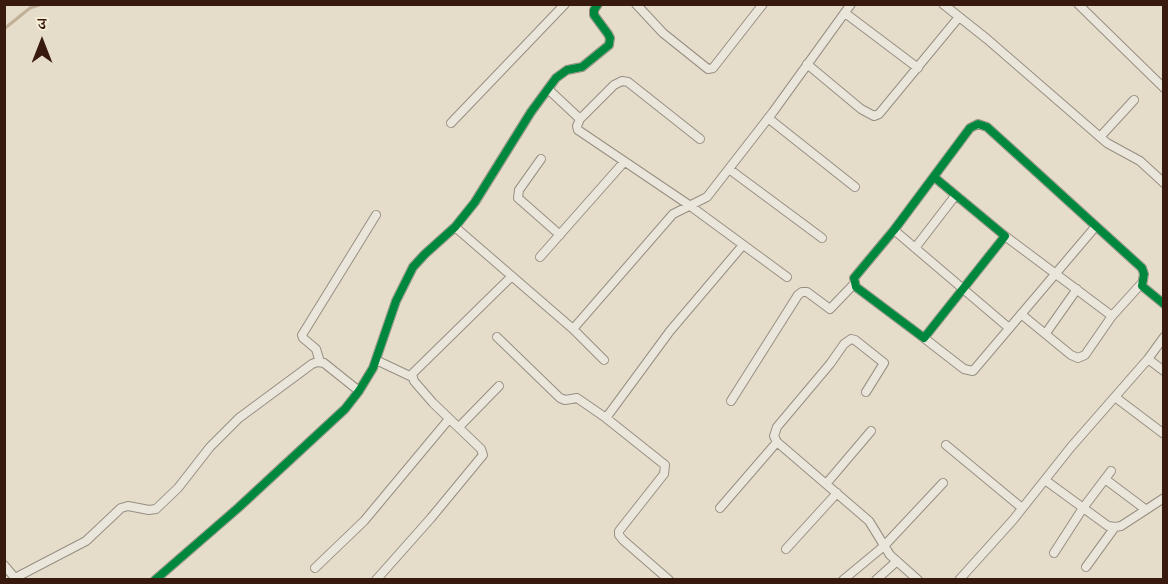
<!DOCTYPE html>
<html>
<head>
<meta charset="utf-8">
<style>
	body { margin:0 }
	#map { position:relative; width:1168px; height:584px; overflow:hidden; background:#e5ddca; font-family:"IM FELL Great Primer","Noto Serif Devanagari",serif }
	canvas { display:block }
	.frame { position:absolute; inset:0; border:6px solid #37190e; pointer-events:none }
	.north { position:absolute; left:12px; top:12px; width:60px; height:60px; -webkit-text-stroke:4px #f5ecd5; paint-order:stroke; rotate:0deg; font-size:16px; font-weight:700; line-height:24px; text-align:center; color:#37190e }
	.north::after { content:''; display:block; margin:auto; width:21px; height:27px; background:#37190e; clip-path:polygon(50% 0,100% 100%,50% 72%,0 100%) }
</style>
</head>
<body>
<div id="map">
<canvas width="1168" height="584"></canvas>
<div class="frame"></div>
<div class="north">उ</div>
</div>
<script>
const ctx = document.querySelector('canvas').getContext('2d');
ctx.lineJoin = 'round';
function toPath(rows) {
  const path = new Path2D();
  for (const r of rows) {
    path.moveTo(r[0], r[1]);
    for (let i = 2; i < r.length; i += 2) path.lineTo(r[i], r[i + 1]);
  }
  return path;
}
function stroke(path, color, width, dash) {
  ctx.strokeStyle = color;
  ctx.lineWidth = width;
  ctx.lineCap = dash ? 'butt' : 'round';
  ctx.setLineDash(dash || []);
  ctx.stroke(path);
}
stroke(toPath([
	[4,29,30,8,42,4]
]), '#c1b098', 3);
const minor = toPath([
	[636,4,663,33,708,69,713,68,763,4],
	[943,4,987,39,1107,143,1140,161,1164,183],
	[1078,4,1164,88],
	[845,13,918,68],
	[807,64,861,109,874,116,879,114,959,17],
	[548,89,580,119],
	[768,118,855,187],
	[451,123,565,4],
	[1100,137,1134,100],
	[700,139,628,82,622,81,614,85,580,119,577,126,578,130,689,205,787,277],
	[541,159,519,190,518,198,560,235],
	[729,169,822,238],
	[934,177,1005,236,924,338,856,287,854,278,894,230,970,128,978,124,987,127,1142,268,1144,274,1142,286,1164,304],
	[455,227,573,329,604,360],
	[894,230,1009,328],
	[1005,236,1112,316,1141,284],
	[915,248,955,196],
	[540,257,624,162],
	[1021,314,1071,355,1078,358,1085,355,1112,316],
	[573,329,673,214,707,197,773,112,851,4],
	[1046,333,1077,289],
	[497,337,560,398,565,400,577,398,606,418,670,331,743,245],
	[924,338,964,369,973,371,1096,226],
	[1148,359,1164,371],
	[376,360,412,377],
	[320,362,316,349,303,338,302,335,376,215],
	[866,392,884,363,855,340,851,339,844,344,830,364,777,427,774,436,777,442,869,521,890,555,918,580],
	[1115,397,1164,434],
	[731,401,798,295,802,292,807,292,830,309,854,284],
	[606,418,665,465,664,474,619,531,619,535,623,540,669,580],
	[459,427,499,386],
	[946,445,1022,508],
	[1105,479,1145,509],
	[1045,480,1108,526,1115,527,1121,526,1164,498],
	[826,484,871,431],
	[720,508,777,442],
	[786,549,837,493],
	[1054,553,1083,508,1111,471],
	[4,565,15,578,86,541,121,508,128,506,149,510,156,509,178,488,210,447,239,418,312,364,317,362,324,363,359,391],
	[1086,567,1115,527],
	[315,568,364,521,449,419],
	[155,580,238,508,345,409,359,391,373,368,396,301,413,267,425,254,455,227,475,202,531,112,556,78,567,70,582,67,609,45,610,38,608,34,594,15,594,10,598,4],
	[376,580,431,518,483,455,481,449,433,403,414,381,412,374,512,276],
	[843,580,884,546,943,483],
	[876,580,897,561],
	[959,580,1013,520,1071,447,1148,359,1164,337]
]);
stroke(minor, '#978e82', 10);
stroke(minor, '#eae6dc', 8);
stroke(toPath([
	[934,177,1005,236,924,338,856,287,854,278,894,230,970,128,978,124,987,127,1142,268,1144,274,1142,286,1164,304],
	[155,580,238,508,345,409,359,391,373,368,396,301,413,267,425,254,455,227,475,202,531,112,556,78,567,70,582,67,609,45,610,38,608,34,594,15,594,10,598,4]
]), '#00873e', 8);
</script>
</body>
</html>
